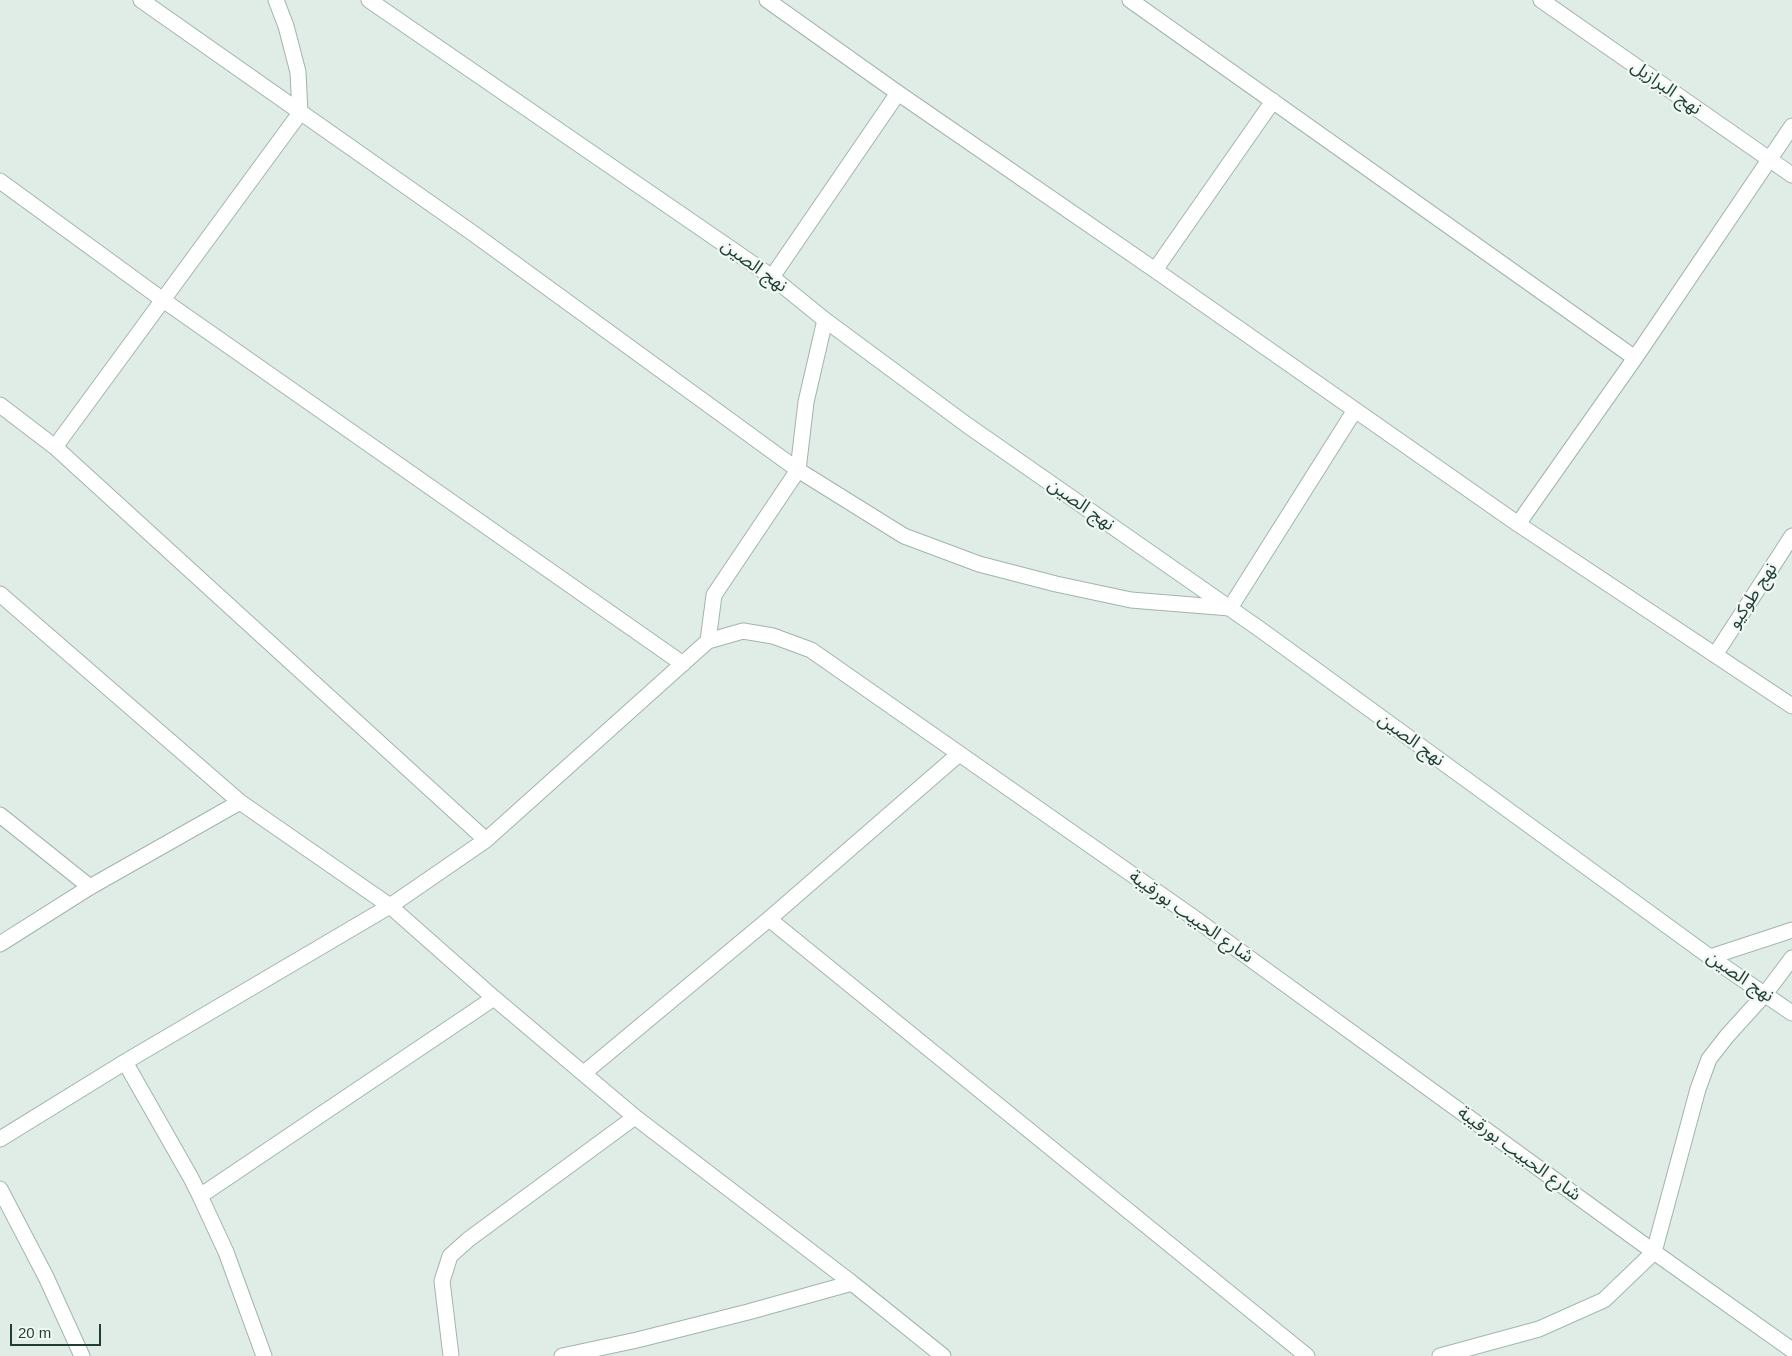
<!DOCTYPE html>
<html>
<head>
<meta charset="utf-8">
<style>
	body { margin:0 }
	#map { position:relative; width:1792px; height:1356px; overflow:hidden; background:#e0ece6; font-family:Helvetica,sans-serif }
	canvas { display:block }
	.scale { position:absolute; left:10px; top:1324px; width:91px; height:22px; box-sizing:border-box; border:2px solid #1f3e35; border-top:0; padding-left:6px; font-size:15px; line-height:18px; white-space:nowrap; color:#1f3e35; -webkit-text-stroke:4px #f1f8f4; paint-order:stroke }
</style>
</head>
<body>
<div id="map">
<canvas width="1792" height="1356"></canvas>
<div class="scale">20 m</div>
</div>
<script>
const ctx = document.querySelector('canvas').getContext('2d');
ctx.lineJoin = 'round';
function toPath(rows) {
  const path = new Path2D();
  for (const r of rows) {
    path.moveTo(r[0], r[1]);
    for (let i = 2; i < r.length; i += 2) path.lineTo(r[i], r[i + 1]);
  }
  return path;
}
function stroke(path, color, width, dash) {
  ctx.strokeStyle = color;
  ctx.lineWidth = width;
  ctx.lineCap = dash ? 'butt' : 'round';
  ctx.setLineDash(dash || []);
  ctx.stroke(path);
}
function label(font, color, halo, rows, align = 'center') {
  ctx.font = font + ' Helvetica,"Noto Sans Arabic",sans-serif';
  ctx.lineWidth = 4.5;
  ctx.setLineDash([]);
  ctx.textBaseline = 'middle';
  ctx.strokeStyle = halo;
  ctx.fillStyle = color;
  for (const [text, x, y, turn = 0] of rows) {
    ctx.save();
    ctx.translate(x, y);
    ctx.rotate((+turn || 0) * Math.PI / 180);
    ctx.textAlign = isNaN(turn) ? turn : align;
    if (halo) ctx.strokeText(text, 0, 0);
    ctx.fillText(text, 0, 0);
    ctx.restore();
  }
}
const street = toPath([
	[141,0,474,234,798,470,904,536,979,564,1056,584,1131,600,1230,608,1355,410],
	[767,0,898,93,1155,270,1518,524,1792,706],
	[1130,0,1635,358],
	[1541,0,1792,175],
	[0,181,163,300,683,664],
	[1155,270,1273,101],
	[772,277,898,93],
	[0,405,55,447,486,840],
	[55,447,300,113,298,72,286,26,276,0],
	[1518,524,1635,358,1792,126],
	[0,594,240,802,390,906,494,998,635,1117,852,1283,943,1356],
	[708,641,743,631,773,636,811,650,1190,915,1654,1252,1698,1089,1709,1059,1727,1036,1765,994,1792,958],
	[1715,655,1792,536],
	[0,815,90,887],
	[769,919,1307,1356],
	[0,944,90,887,240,802],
	[1710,957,1792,930],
	[125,1062,191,1178,200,1196,226,1252,264,1356],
	[584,1073,769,919,959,754],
	[0,1139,125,1062,390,906,486,840,708,641,714,595,798,470,806,402,825,320],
	[0,1189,46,1277,82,1356],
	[200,1196,494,998],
	[451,1356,442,1281,450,1256,469,1239,635,1117],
	[562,1356,637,1340,748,1312,852,1283]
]);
const secondary = toPath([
	[369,0,772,277,825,320,967,425,1261,630,1710,957,1792,1013],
	[1440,1356,1539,1329,1604,1300,1654,1252,1792,1350]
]);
stroke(street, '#a2b4ad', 17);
stroke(secondary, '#9db9ae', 17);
stroke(street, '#fff', 15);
stroke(secondary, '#fff', 15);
label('18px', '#1f3e35', '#f1f8f4', [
	["نهج البرازيل",1666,88,35],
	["نهج الصين",754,266,36],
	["نهج الصين",1081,505,35],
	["نهج طوكيو",1753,596,-57],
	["نهج الصين",1411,740,36],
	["شارع الحبيب بورقيبة",1191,917,35],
	["نهج الصين",1740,977,34],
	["شارع الحبيب بورقيبة",1519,1154,36]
]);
</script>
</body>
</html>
